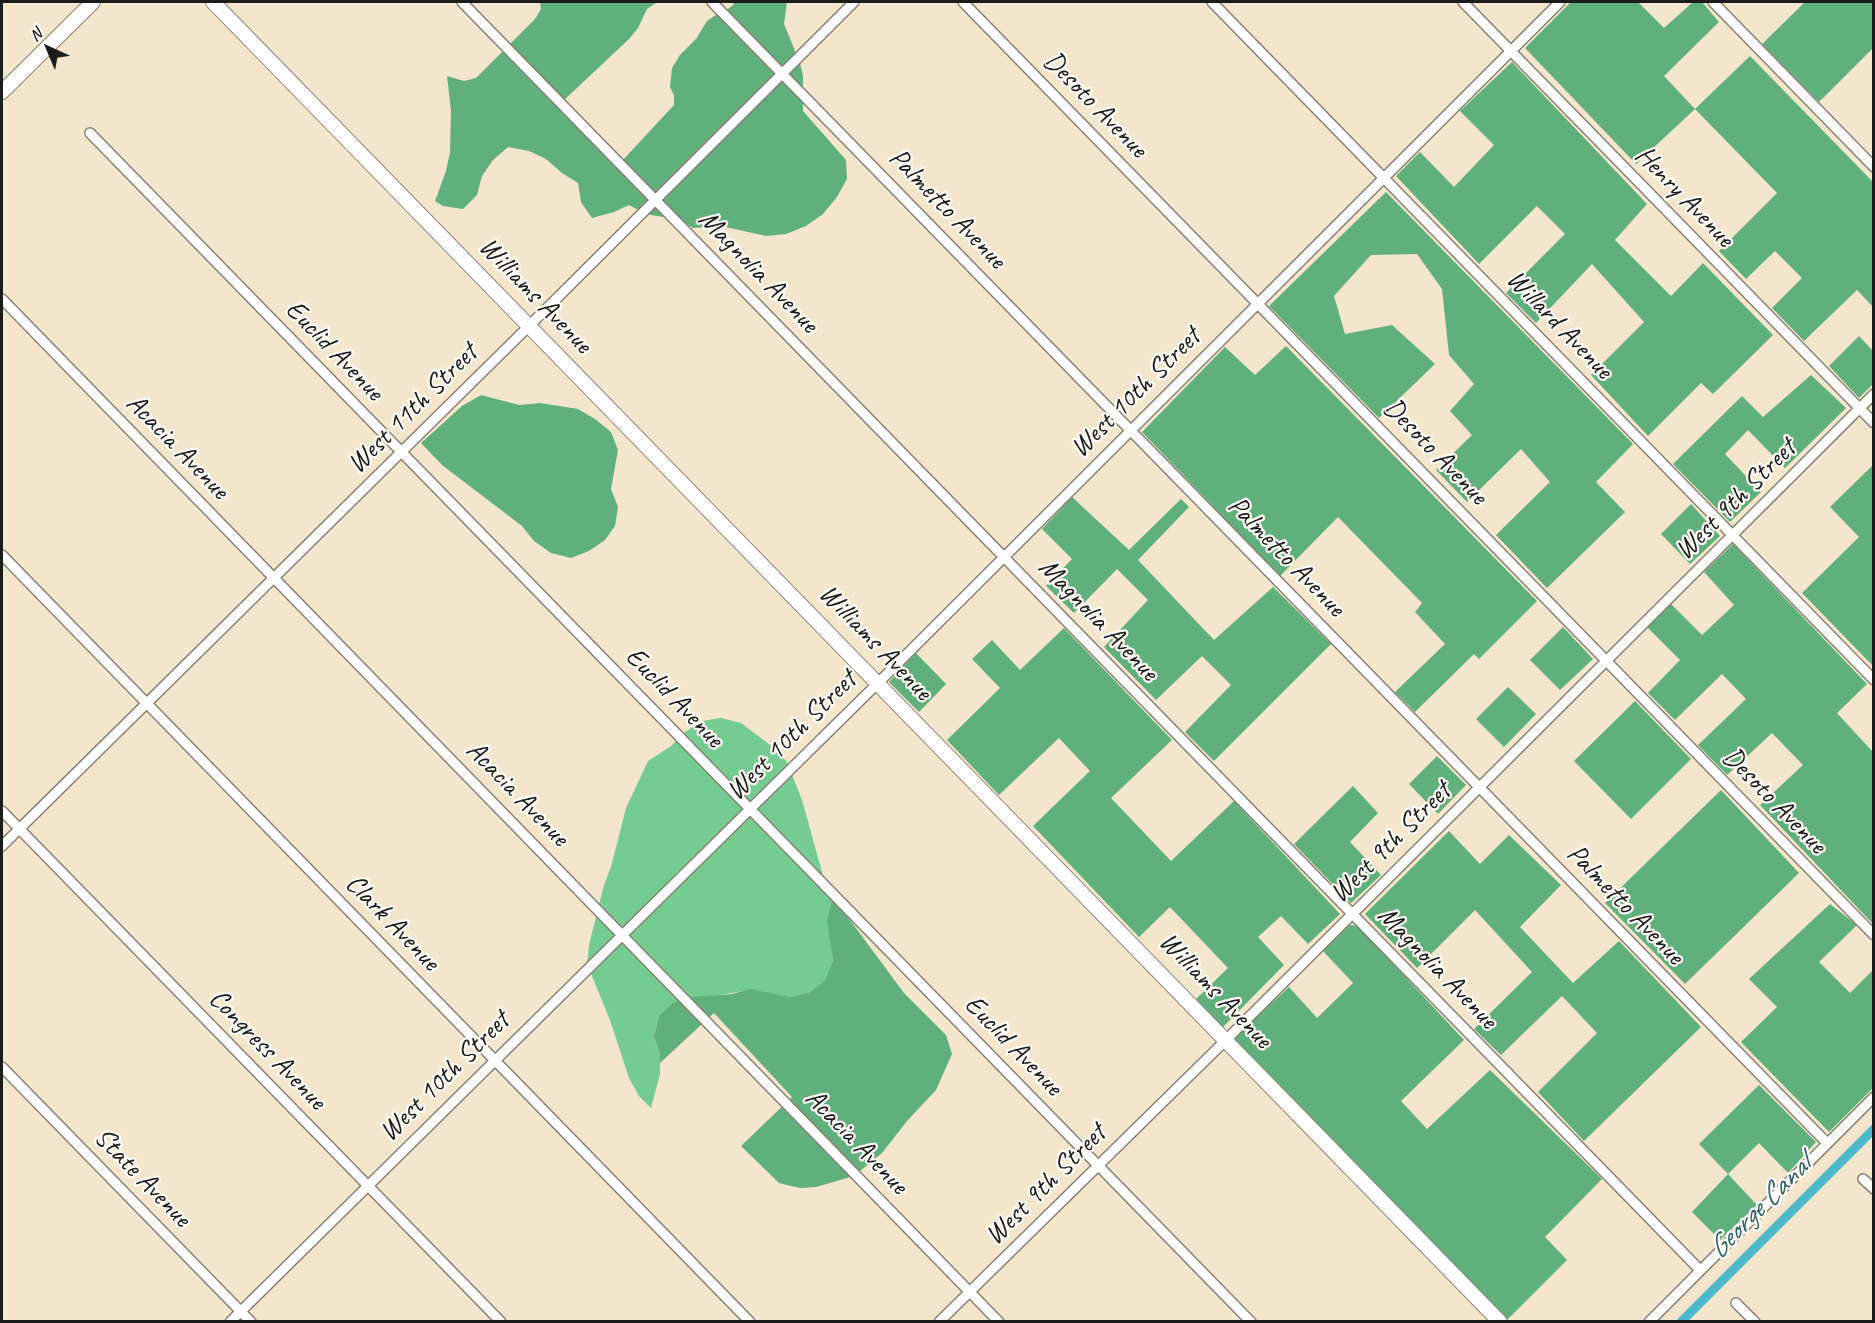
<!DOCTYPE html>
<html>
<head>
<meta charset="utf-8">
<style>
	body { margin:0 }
	#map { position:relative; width:1875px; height:1323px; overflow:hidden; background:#f3e6cc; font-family:Caveat,sans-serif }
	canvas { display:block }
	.frame { position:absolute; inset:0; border:3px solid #1c1c1c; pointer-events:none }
	.north { position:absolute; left:18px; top:18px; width:60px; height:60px; -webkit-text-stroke:4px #fdfcf7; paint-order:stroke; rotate:316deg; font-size:16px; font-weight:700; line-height:24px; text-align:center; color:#1c1c1c }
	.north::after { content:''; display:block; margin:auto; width:21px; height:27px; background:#1c1c1c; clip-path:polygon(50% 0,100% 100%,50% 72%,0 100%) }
</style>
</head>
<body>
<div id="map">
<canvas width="1875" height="1323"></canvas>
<div class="frame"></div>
<div class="north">N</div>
</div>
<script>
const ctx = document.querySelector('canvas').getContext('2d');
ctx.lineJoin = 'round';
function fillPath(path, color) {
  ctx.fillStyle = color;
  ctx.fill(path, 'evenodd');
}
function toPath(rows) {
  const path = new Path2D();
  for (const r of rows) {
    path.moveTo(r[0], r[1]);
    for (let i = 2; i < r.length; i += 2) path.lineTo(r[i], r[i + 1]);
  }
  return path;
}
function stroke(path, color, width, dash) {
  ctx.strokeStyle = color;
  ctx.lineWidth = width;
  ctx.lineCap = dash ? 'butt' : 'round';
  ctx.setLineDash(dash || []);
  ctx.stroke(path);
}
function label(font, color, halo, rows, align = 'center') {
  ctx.font = font + ' Caveat,sans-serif';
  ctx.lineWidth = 4.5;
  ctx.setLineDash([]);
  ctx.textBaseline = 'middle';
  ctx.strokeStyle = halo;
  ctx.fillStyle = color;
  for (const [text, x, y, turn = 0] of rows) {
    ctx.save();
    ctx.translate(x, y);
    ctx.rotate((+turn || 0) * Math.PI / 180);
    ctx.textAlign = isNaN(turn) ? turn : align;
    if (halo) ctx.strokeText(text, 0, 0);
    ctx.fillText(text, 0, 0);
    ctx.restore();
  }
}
fillPath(toPath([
	[721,718,741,723,773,747,787,762,802,800,824,879,833,897,831,940,833,960,825,980,810,992,790,997,751,990,712,996,659,1016,654,1036,660,1054,660,1074,651,1108,639,1096,629,1078,610,1020,587,964,589,945,604,885,611,867,626,808,648,761,671,746,685,732,702,721]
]), '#74cc92');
fillPath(toPath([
	[540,2,657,2,647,9,638,28,629,39,562,102,621,162,674,105,674,95,670,87,672,68,680,55,696,39,707,21,720,12,723,13,734,4,732,2,787,2,784,24,800,63,803,76,803,111,846,160,847,179,837,197,823,214,806,226,786,234,766,236,721,226,693,228,680,220,646,214,629,205,614,212,592,218,581,202,578,183,562,173,546,159,529,151,508,147,493,160,482,176,477,195,463,209,443,206,435,201,446,171,450,152,451,111,447,76,464,81,476,78,535,19,541,9],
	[1571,2,1638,2,1664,28,1693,2,1702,2,1719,22,1664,76,1695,109,1750,56,1873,182,1873,307,1857,290,1804,341,1772,308,1802,278,1775,251,1746,279,1719,251,1777,193,1695,109,1636,164,1525,48],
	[1805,2,1873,2,1873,48,1819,102,1762,44],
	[1512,62,1647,204,1615,240,1671,296,1703,263,1773,335,1713,394,1701,383,1648,436,1591,375,1644,322,1592,264,1536,323,1506,293,1565,234,1537,206,1479,264,1396,176,1420,152,1454,187,1494,145,1460,111],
	[1386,192,1633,444,1596,482,1625,512,1547,588,1496,535,1550,482,1521,449,1467,502,1436,470,1472,435,1450,411,1474,384,1449,355,1442,289,1417,254,1371,255,1334,296,1345,334,1392,325,1435,364,1379,418,1269,306],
	[1859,336,1874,352,1873,384,1859,398,1829,366],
	[1286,346,1537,601,1479,659,1474,654,1415,712,1395,692,1445,644,1415,612,1422,603,1338,517,1280,576,1142,432,1225,347,1255,375],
	[1811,375,1846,408,1785,468,1748,430,1725,454,1761,492,1730,522,1673,464,1742,396,1763,417],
	[481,395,519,405,540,403,578,409,595,419,611,432,618,450,611,489,618,507,615,526,605,540,589,551,571,558,551,553,534,541,522,526,442,465,421,443,462,406],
	[1873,465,1873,666,1802,593,1859,537,1830,507],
	[1072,497,1129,550,1181,499,1189,507,1138,560,1214,640,1273,587,1331,644,1214,761,1185,732,1231,685,1202,656,1156,700,1104,647,1148,600,1117,569,1074,613,1046,586,1072,559,1042,529],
	[1691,504,1720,536,1690,564,1661,534],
	[1733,544,1867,684,1837,713,1872,751,1873,750,1873,924,1760,805,1803,765,1772,733,1727,775,1698,745,1746,699,1722,674,1675,720,1648,693,1680,660,1647,627,1671,604,1702,635,1734,605,1704,572],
	[1563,627,1593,659,1560,690,1530,660],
	[1064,628,1172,740,1111,798,1171,861,1234,801,1340,914,1308,944,1281,916,1258,937,1284,965,1223,1027,1196,999,1228,968,1170,907,1139,937,1033,826,1090,771,1059,738,999,795,947,740,1000,688,972,659,992,640,1020,670],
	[916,653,946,684,919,712,889,682],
	[1508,687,1536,714,1504,747,1476,719],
	[1635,701,1691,759,1631,819,1574,761],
	[1437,756,1466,785,1438,814,1409,784],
	[1353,786,1378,813,1350,842,1381,875,1351,903,1294,844],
	[1721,790,1799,873,1685,984,1605,903],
	[1449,831,1480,864,1509,835,1561,885,1520,927,1573,983,1619,941,1701,1027,1584,1141,1538,1092,1597,1033,1562,996,1501,1055,1474,1029,1532,972,1475,910,1417,968,1365,914],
	[833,897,904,993,946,1035,952,1054,936,1090,907,1121,882,1153,854,1176,816,1187,800,1188,779,1183,741,1146,792,1097,714,1013,660,1063,660,1054,654,1036,659,1016,673,1003,691,997,732,994,751,989,790,997,810,992,825,980,833,960,827,921],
	[1830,904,1857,925,1819,962,1850,993,1873,970,1874,1087,1829,1132,1741,1042,1777,1007,1749,979],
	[1350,925,1358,926,1464,1040,1401,1101,1427,1129,1490,1070,1602,1179,1545,1237,1567,1260,1507,1320,1233,1039,1289,987,1317,1018,1353,983,1323,951],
	[1759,1085,1816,1142,1788,1173,1759,1143,1728,1174,1757,1205,1720,1240,1692,1212,1728,1174,1699,1144]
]), '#5fb07c');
stroke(toPath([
	[1681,1322,1874,1129]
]), '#4eb9cb', 9);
const street = toPath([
	[462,2,1700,1270],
	[712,2,1827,1143],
	[963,2,1874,935],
	[1212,2,1874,680],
	[1463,2,1874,423],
	[1713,2,1874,167],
	[90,133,1251,1322],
	[2,299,999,1322],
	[2,555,750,1322],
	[2,811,501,1322],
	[2,846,529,326,854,2],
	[2,1067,251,1322],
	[1863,1179,1874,1189],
	[1736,1303,1755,1322],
	[230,1322,878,683,1560,2],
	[939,1322,1226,1040,1874,394],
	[1649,1322,1874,1097]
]);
const secondary = toPath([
	[213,2,1500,1322],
	[2,92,93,2]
]);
stroke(street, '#888174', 12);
stroke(secondary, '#888174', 16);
stroke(street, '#fff', 9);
stroke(secondary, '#fff', 14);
label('28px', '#1c1c1c', '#fdfcf7', [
	["Desoto Avenue",1095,105,46],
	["Henry Avenue",1684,197,46],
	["Palmetto Avenue",947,209,46],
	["Magnolia Avenue",758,272,46],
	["Williams Avenue",535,296,46],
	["Willard Avenue",1559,325,46],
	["Euclid Avenue",334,351,46],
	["West 10th Street",1136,393,-45],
	["West 11th Street",413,409,-45],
	["Acacia Avenue",177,447,46],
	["Desoto Avenue",1435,452,46],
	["West 9th Street",1736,500,-45],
	["Palmetto Avenue",1286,557,46],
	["Magnolia Avenue",1098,620,46],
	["Williams Avenue",875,643,46],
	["Euclid Avenue",674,698,46],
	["West 10th Street",792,736,-45],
	["Acacia Avenue",517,794,46],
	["Desoto Avenue",1774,801,46],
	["West 9th Street",1391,843,-45],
	["Palmetto Avenue",1625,905,46],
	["Clark Avenue",392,923,46],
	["Magnolia Avenue",1437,968,46],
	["Williams Avenue",1215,991,46],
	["Euclid Avenue",1013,1046,46],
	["Congress Avenue",267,1050,46],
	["West 10th Street",445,1077,-45],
	["Acacia Avenue",856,1142,46],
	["State Avenue",142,1178,46],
	["West 9th Street",1046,1185,-45]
]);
label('italic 30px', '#32636b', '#fdfcf7', [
	["George Canal",1760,1208,-45]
]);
</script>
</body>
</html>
